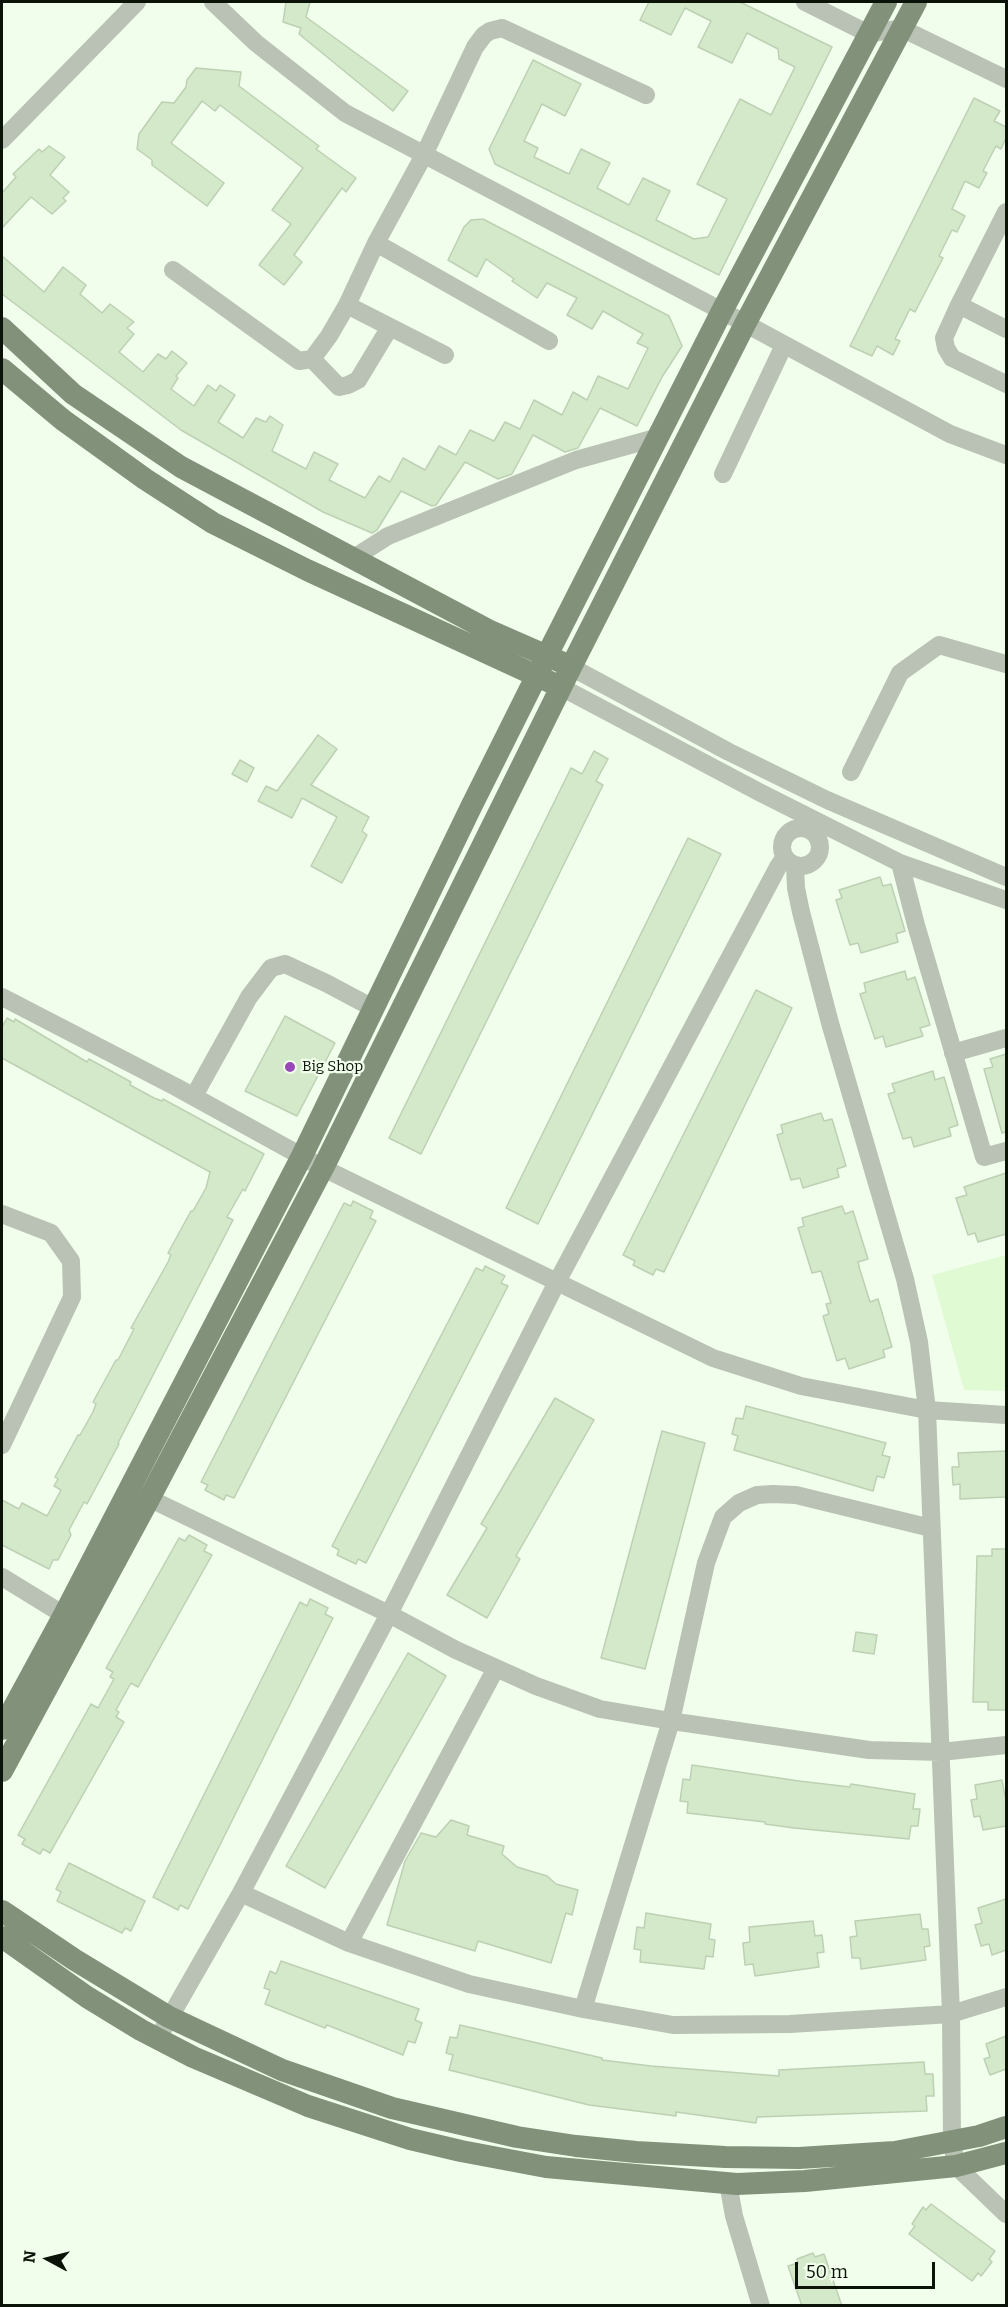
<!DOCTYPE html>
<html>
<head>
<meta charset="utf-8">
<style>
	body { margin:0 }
	#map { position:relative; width:1008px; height:2307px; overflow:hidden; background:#f2feec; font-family:Bitter,serif }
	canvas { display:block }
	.frame { position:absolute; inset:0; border:3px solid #0b1207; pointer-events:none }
	.north { position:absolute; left:18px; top:2229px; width:60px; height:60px; -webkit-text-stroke:4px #f2feec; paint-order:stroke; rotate:277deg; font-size:16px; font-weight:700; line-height:24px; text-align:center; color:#0b1207 }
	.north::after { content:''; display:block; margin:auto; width:21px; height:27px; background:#0b1207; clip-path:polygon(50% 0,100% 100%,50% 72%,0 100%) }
	.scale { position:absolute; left:795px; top:2262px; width:140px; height:27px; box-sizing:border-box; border:3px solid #0b1207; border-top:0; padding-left:8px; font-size:18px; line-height:21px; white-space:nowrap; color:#0b1207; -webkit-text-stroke:4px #f2feec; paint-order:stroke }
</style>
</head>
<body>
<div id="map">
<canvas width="1008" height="2307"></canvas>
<div class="frame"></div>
<div class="north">N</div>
<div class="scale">50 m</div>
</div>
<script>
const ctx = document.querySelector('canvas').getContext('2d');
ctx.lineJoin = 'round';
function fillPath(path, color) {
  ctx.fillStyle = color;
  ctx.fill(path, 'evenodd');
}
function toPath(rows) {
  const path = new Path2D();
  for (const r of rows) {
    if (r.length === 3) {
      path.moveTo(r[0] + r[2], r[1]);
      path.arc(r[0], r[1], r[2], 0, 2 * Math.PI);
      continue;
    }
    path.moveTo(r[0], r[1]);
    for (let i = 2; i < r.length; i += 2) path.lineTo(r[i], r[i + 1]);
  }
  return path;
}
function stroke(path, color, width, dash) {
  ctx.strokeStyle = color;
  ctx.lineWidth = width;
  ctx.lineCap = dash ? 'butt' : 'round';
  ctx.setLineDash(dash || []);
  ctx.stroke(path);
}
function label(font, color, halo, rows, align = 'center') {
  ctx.font = font + ' Bitter,serif';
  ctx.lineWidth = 4.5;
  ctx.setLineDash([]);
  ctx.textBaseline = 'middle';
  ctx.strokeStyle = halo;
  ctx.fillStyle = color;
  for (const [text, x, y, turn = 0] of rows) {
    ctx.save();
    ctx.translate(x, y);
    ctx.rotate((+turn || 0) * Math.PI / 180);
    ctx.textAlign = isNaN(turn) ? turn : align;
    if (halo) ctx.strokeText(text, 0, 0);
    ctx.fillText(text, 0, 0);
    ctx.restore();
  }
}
fillPath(toPath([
	[1006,1255,1006,1391,964,1390,932,1275]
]), '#e0fad4');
const building = toPath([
	[286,2,310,2,306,17,408,91,393,111,299,34,301,28,283,22,286,2],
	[649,2,740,2,832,47,719,275,495,164,489,149,533,60,581,84,565,116,542,104,524,141,538,148,534,157,569,174,581,149,610,163,597,188,629,205,643,178,670,191,656,220,694,239,708,237,727,199,697,184,715,148,740,99,771,115,795,67,779,59,778,49,747,33,732,63,698,47,711,21,685,8,671,35,640,20,649,2],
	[196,68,241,72,239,86,319,146,316,149,356,178,346,192,342,188,294,255,302,262,284,285,259,265,291,224,272,210,303,168,220,105,215,111,202,101,171,143,224,183,207,206,152,165,152,160,137,149,139,134,162,102,174,103,186,87,187,80,196,68],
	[974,98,1000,111,994,121,1006,127,1006,138,1001,149,996,146,983,171,987,173,979,188,965,181,952,209,965,216,957,232,952,230,939,256,943,258,915,312,910,309,895,339,900,341,893,355,877,346,872,356,850,346,974,98],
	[49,146,65,157,50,175,69,192,63,198,66,201,52,214,31,197,2,228,2,193,16,177,13,174,39,149,42,152,49,146],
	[483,219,669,316,682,346,662,377,637,426,600,408,578,448,565,452,533,435,512,474,498,479,465,462,436,505,432,506,401,491,377,530,372,533,323,512,181,430,2,294,2,256,44,292,63,267,86,285,80,294,102,313,110,304,134,322,127,328,134,334,119,352,143,372,158,354,166,359,172,351,187,363,176,376,178,378,171,389,194,406,208,385,216,391,220,385,235,395,218,422,243,438,256,418,266,422,270,416,283,425,272,451,306,469,314,452,338,464,329,480,365,498,379,476,390,482,403,458,425,470,439,446,456,455,470,430,494,441,505,422,520,429,534,400,562,415,573,392,587,400,598,376,628,389,648,348,637,343,643,334,603,311,592,329,567,315,577,298,547,283,537,298,512,281,514,279,486,259,477,277,448,260,464,227,471,220,483,219],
	[318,735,337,749,311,785,369,817,362,831,367,835,342,883,311,866,337,817,302,798,292,818,258,801,266,786,277,791,318,735],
	[594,751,608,759,596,781,603,785,421,1154,389,1138,571,768,582,774,594,751],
	[240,760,254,768,247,782,232,774,240,760],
	[688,838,721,854,538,1224,506,1208,688,838],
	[880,877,883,886,891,884,905,931,896,934,898,942,861,953,858,943,850,945,836,900,842,898,839,890,880,877],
	[905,971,907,980,915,977,930,1025,920,1028,923,1036,886,1047,883,1036,875,1039,860,994,866,992,864,983,905,971],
	[756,990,792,1008,664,1272,656,1269,653,1275,633,1265,635,1261,623,1255,756,990],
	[285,1016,335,1043,297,1116,245,1091,285,1016],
	[7,1018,14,1022,15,1019,87,1062,89,1059,131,1082,130,1085,154,1098,162,1101,163,1099,264,1154,245,1191,243,1189,227,1217,233,1220,118,1443,119,1444,87,1504,84,1502,69,1530,71,1535,58,1560,53,1560,49,1569,2,1545,2,1500,19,1509,22,1503,47,1516,61,1490,54,1486,58,1479,55,1477,78,1435,80,1435,93,1412,96,1404,93,1402,116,1360,118,1360,134,1329,131,1328,168,1262,171,1255,168,1253,191,1211,193,1211,206,1188,210,1172,2,1058,2,1027,7,1018],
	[1006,1054,1006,1132,1002,1133,984,1069,993,1067,990,1059,1006,1054],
	[933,1071,935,1080,944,1077,958,1125,949,1128,951,1136,914,1147,911,1137,903,1139,888,1094,895,1092,892,1084,933,1071],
	[821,1113,824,1121,832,1119,846,1166,837,1169,839,1177,803,1188,800,1178,791,1180,777,1135,783,1133,781,1125,821,1113],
	[1006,1173,1006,1234,978,1242,975,1233,968,1235,956,1198,967,1195,964,1187,1006,1173],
	[353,1201,373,1211,370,1218,376,1221,234,1498,226,1495,224,1500,205,1490,208,1485,201,1482,344,1203,351,1206,353,1201],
	[842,1206,845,1214,853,1211,868,1259,858,1262,860,1270,870,1302,878,1299,892,1347,883,1350,885,1357,849,1369,845,1358,837,1361,823,1316,829,1314,826,1304,831,1303,821,1271,812,1273,798,1228,804,1226,802,1218,842,1206],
	[485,1266,505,1276,501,1283,508,1286,366,1563,358,1559,356,1564,337,1555,339,1550,332,1546,476,1268,483,1271,485,1266],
	[555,1398,594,1420,516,1556,520,1559,487,1618,447,1595,487,1528,481,1524,555,1398],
	[746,1406,886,1443,882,1455,890,1457,884,1478,877,1476,873,1491,734,1450,738,1436,732,1434,736,1418,743,1419,746,1406],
	[662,1431,705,1443,645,1669,601,1658,662,1431],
	[1006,1451,1006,1497,960,1499,960,1484,953,1485,952,1467,959,1467,958,1453,1006,1451],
	[189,1535,207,1545,204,1551,212,1555,138,1687,131,1683,116,1710,119,1712,116,1717,124,1722,50,1853,43,1849,40,1854,22,1844,25,1839,18,1835,91,1704,98,1708,114,1679,110,1677,113,1672,106,1668,179,1538,185,1541,189,1535],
	[992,1549,1006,1549,1006,1710,988,1710,988,1702,973,1702,977,1556,992,1556,992,1549],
	[310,1599,328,1608,325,1614,333,1618,188,1909,180,1905,178,1910,153,1897,300,1602,307,1606,310,1599],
	[856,1632,877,1635,874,1654,853,1651,856,1632],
	[408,1653,446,1676,325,1888,286,1866,408,1653],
	[692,1765,799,1781,850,1787,851,1784,915,1794,913,1809,920,1809,918,1826,911,1826,909,1839,794,1828,765,1824,765,1822,687,1813,688,1802,680,1801,683,1779,690,1780,692,1765],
	[1002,1780,1005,1796,1006,1795,1006,1826,983,1830,980,1816,974,1817,971,1800,977,1799,975,1785,1002,1780],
	[451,1820,469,1826,467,1835,504,1846,502,1854,517,1867,547,1876,556,1884,578,1890,572,1915,566,1913,551,1963,478,1941,475,1951,387,1925,405,1861,420,1835,421,1833,436,1837,451,1820],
	[69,1863,145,1901,131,1931,125,1928,122,1933,57,1901,61,1892,56,1889,69,1863],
	[1006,1899,1006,1950,992,1955,989,1944,981,1946,975,1925,982,1923,978,1908,1006,1899],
	[646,1913,711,1924,709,1939,715,1940,713,1957,706,1956,704,1969,640,1962,641,1950,634,1949,637,1927,644,1928,646,1913],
	[920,1914,922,1929,928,1929,930,1946,924,1947,926,1960,861,1969,860,1958,852,1958,850,1937,857,1936,855,1921,920,1914],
	[813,1921,815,1936,822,1935,824,1952,817,1953,819,1967,755,1976,753,1964,745,1965,743,1943,750,1942,749,1927,813,1921],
	[281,1961,419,2009,415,2020,422,2023,415,2043,408,2041,403,2055,327,2025,325,2028,265,2004,270,1990,264,1988,270,1971,276,1974,281,1961],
	[460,2025,602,2058,602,2060,651,2066,779,2076,779,2070,924,2062,925,2074,933,2074,934,2096,926,2096,927,2111,757,2117,756,2123,676,2112,676,2116,589,2105,449,2070,453,2055,446,2053,450,2037,457,2038,460,2025],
	[1006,2036,1006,2069,990,2075,984,2059,990,2057,986,2044,1006,2036],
	[931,2204,995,2251,989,2259,992,2262,981,2276,978,2273,972,2281,909,2234,915,2226,912,2224,923,2207,926,2210,931,2204],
	[813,2253,815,2257,824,2254,842,2306,802,2306,788,2266,798,2263,797,2259,813,2253]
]);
fillPath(building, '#d4e9ca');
stroke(building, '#bcd1b3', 1.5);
stroke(toPath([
	[213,2,256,43,345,113,722,311,950,434,1006,455],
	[805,2,869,34,901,28,1006,79],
	[2,140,137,2],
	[1006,212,959,305,944,338,946,348,952,358,1006,384],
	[376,243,549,341],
	[173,270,299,361,312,359,329,336,347,305,376,243,424,155,475,47,484,35,490,31,502,28,646,95],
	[347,305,445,355],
	[959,305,1006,329],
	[312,359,339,387,348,385,358,380,390,327],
	[723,474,784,345],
	[352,559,388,536,576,460,659,437],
	[571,667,729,752,827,800,1006,877],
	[561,687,759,792,900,863,1006,900],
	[851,772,900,673,939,645,1006,664],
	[801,847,19],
	[900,863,916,925,984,1157,1006,1151],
	[795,865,796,888,801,912,830,1023,905,1279,919,1342,927,1410,951,2014,952,2142,956,2166,1006,2214],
	[2,997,176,1087,323,1168,713,1358,801,1386,927,1410,1006,1415],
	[953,1053,1006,1038],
	[194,1096,249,997,271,968,285,964,326,983,373,1008],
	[2,1214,51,1233,71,1261,72,1297,2,1445],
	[138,1493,389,1614,456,1650,536,1686,600,1709,671,1721,869,1750,941,1752,1006,1745],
	[2,1577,64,1615],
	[241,1893,349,1943,469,1984,583,2009,673,2025,790,2024,951,2014,1006,1997],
	[349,1943,496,1668],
	[583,2009,671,1721,706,1563,723,1517,739,1503,757,1495,773,1494,796,1495,931,1528],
	[158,2038,241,1893,389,1614,557,1282,778,867,785,857],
	[728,2183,734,2216,761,2306]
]), '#b9c2b4', 18);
stroke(toPath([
	[2,328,73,394,181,467,488,630,561,662],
	[2,369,63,420,145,479,213,523,307,570,550,682],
	[2,1729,64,1615,302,1156,472,805,539,671,722,311,886,2],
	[2,1771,149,1499,323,1168,571,667,745,324,916,2],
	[2,1911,75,1960,169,2017,282,2070,392,2108,517,2137,576,2146,636,2152,725,2157,799,2158,895,2152,979,2136,1006,2127],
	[2,1937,87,1997,141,2030,193,2057,308,2106,410,2139,461,2151,546,2167,737,2184,805,2181,956,2166,1006,2153]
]), '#82927a', 22);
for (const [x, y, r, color] of [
	[290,1067,6,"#9848b8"]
]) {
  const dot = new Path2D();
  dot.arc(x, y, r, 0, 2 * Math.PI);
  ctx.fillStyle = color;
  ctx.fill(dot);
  stroke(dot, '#f2feec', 2);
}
label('15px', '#0b1207', '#f2feec', [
	["Big Shop",302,1067]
], 'left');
</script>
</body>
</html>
